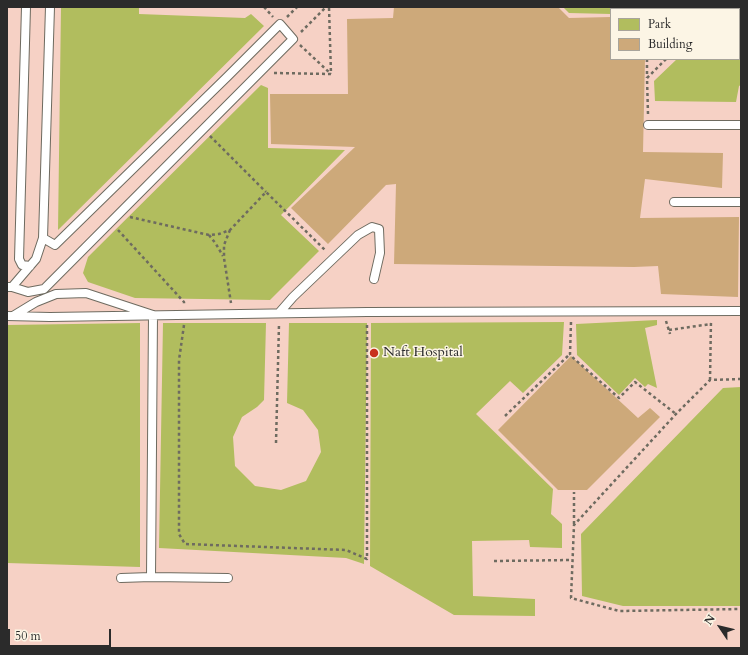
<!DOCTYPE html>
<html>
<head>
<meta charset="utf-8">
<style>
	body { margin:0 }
	#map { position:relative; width:748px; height:655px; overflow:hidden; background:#ebe3c1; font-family:Cardo,serif }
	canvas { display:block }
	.frame { position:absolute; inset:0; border:8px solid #2b2b2b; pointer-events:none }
	.legend { position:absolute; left:610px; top:8px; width:130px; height:52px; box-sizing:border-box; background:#fcf5e5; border:1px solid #a8a49b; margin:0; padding:5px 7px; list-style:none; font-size:12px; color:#2b2b2b }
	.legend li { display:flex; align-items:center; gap:8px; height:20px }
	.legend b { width:20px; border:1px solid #a8a49b }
	.north { position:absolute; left:700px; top:607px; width:40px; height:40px; -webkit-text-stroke:3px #fcf5e5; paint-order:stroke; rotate:305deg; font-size:11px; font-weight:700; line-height:16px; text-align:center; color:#2b2b2b }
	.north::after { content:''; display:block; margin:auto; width:14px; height:18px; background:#2b2b2b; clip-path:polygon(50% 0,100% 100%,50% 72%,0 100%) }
	.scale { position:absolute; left:8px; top:629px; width:103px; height:18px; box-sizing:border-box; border:2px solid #2b2b2b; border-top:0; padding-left:5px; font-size:12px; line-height:14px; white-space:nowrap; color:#2b2b2b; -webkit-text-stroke:3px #fcf5e5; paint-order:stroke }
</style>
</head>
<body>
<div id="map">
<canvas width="748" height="655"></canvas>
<div class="frame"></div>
<ul class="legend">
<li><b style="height:11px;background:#b1bd5e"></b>Park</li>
<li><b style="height:11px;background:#cda97a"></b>Building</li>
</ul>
<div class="north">N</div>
<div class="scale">50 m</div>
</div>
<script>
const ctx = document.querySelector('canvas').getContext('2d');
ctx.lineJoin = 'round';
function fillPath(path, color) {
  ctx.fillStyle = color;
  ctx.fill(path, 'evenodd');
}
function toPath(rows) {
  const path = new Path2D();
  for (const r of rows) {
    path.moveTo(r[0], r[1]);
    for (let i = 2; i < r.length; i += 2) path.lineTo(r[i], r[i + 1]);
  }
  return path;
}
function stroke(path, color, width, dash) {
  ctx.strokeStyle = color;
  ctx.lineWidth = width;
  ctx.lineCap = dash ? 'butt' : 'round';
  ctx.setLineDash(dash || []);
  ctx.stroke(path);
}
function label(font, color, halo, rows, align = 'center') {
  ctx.font = font + ' Cardo,serif';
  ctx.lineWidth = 3;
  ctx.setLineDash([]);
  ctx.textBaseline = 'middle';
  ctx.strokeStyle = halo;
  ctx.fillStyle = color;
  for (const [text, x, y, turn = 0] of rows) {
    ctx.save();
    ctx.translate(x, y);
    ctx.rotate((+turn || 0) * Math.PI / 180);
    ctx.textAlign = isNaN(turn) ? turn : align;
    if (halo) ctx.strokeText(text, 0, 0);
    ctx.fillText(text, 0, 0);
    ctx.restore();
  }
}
fillPath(toPath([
	[7,7,741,7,741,648,9,648,7,647],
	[611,9,739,9,739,59,611,59]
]), '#f6d1c5');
fillPath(toPath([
	[61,7,139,7,139,14,245,18,251,14,264,26,58,230],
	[563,7,640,7,640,9,611,9,611,14,569,13],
	[650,7,714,7,712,9,650,9],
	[730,7,741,7,741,85,739,86,736,102,655,101,654,81,677,59,739,59,739,9,728,9],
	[261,85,268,88,268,148,345,150,281,215,319,251,270,300,135,298,88,282,83,273,88,257],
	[657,320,657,325,645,328,657,388,648,384,645,387,635,378,619,395,577,355,576,324],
	[564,322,562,355,523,393,510,381,476,414,553,489,551,514,562,524,562,548,530,547,529,540,472,541,473,596,535,599,535,616,454,615,370,566,371,323],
	[140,323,140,567,7,563,7,325],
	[163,323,266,323,264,400,257,407,242,417,233,437,235,466,255,486,281,490,306,481,321,452,318,430,303,410,287,403,289,323,367,323,364,564,346,558,159,548],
	[741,387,741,606,623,606,582,596,581,534,723,388]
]), '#b1bd5e');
fillPath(toPath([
	[394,7,558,7,569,18,611,17,611,59,645,59,643,152,723,153,722,188,645,179,640,218,739,217,738,297,661,294,658,266,634,267,394,264,396,184,386,185,328,244,291,208,355,147,271,144,270,94,348,94,347,19,393,18],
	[571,356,638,418,650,408,660,417,587,490,558,490,498,430]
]), '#cda97a');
const service = toPath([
	[26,7,19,259,22,265,30,266],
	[648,125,741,125],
	[674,202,741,202],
	[8,287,12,287,36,259,43,238,50,7],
	[12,287,28,292,44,289,293,39,280,24,227,77,55,245,43,238],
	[279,313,293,297,358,235,372,227,379,229,380,253,374,279],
	[7,316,50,317,367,312,741,311],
	[13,316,36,302,56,294,86,293,153,315,151,577,228,578],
	[121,578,151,577]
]);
stroke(service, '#6e6b60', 10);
stroke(toPath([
	[264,7,273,17],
	[646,7,646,9],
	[717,9,719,7],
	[287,17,297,7],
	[301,32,326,7],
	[300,45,331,74],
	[647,59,647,78],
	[274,73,331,74,329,7],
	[648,114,647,78,666,59],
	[210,136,266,192],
	[130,217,209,235,219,234,230,230,266,192,326,251],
	[118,230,184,302,184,304],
	[230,230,224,245,224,258,231,303],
	[209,235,216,244,223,256],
	[666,321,670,334],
	[571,322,570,354,571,356,619,398,635,382,676,414],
	[184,325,179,360,179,534,185,544,346,550,367,559,367,322],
	[669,330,711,324],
	[741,379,710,380,676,414,574,525,571,598,619,611,741,609],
	[710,380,711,320],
	[505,416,570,354],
	[276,443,279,324],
	[574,524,574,492],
	[494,561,572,560]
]), '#6e6b60', 2.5, [3, 3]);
stroke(service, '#fff', 8);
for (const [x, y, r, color] of [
	[374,353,5,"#c8321e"]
]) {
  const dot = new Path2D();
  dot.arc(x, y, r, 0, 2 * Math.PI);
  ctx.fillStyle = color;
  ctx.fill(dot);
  stroke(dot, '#fcf5e5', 1.5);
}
label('14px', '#2b2b2b', '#fcf5e5', [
	["Naft Hospital",383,353]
], 'left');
</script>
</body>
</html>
